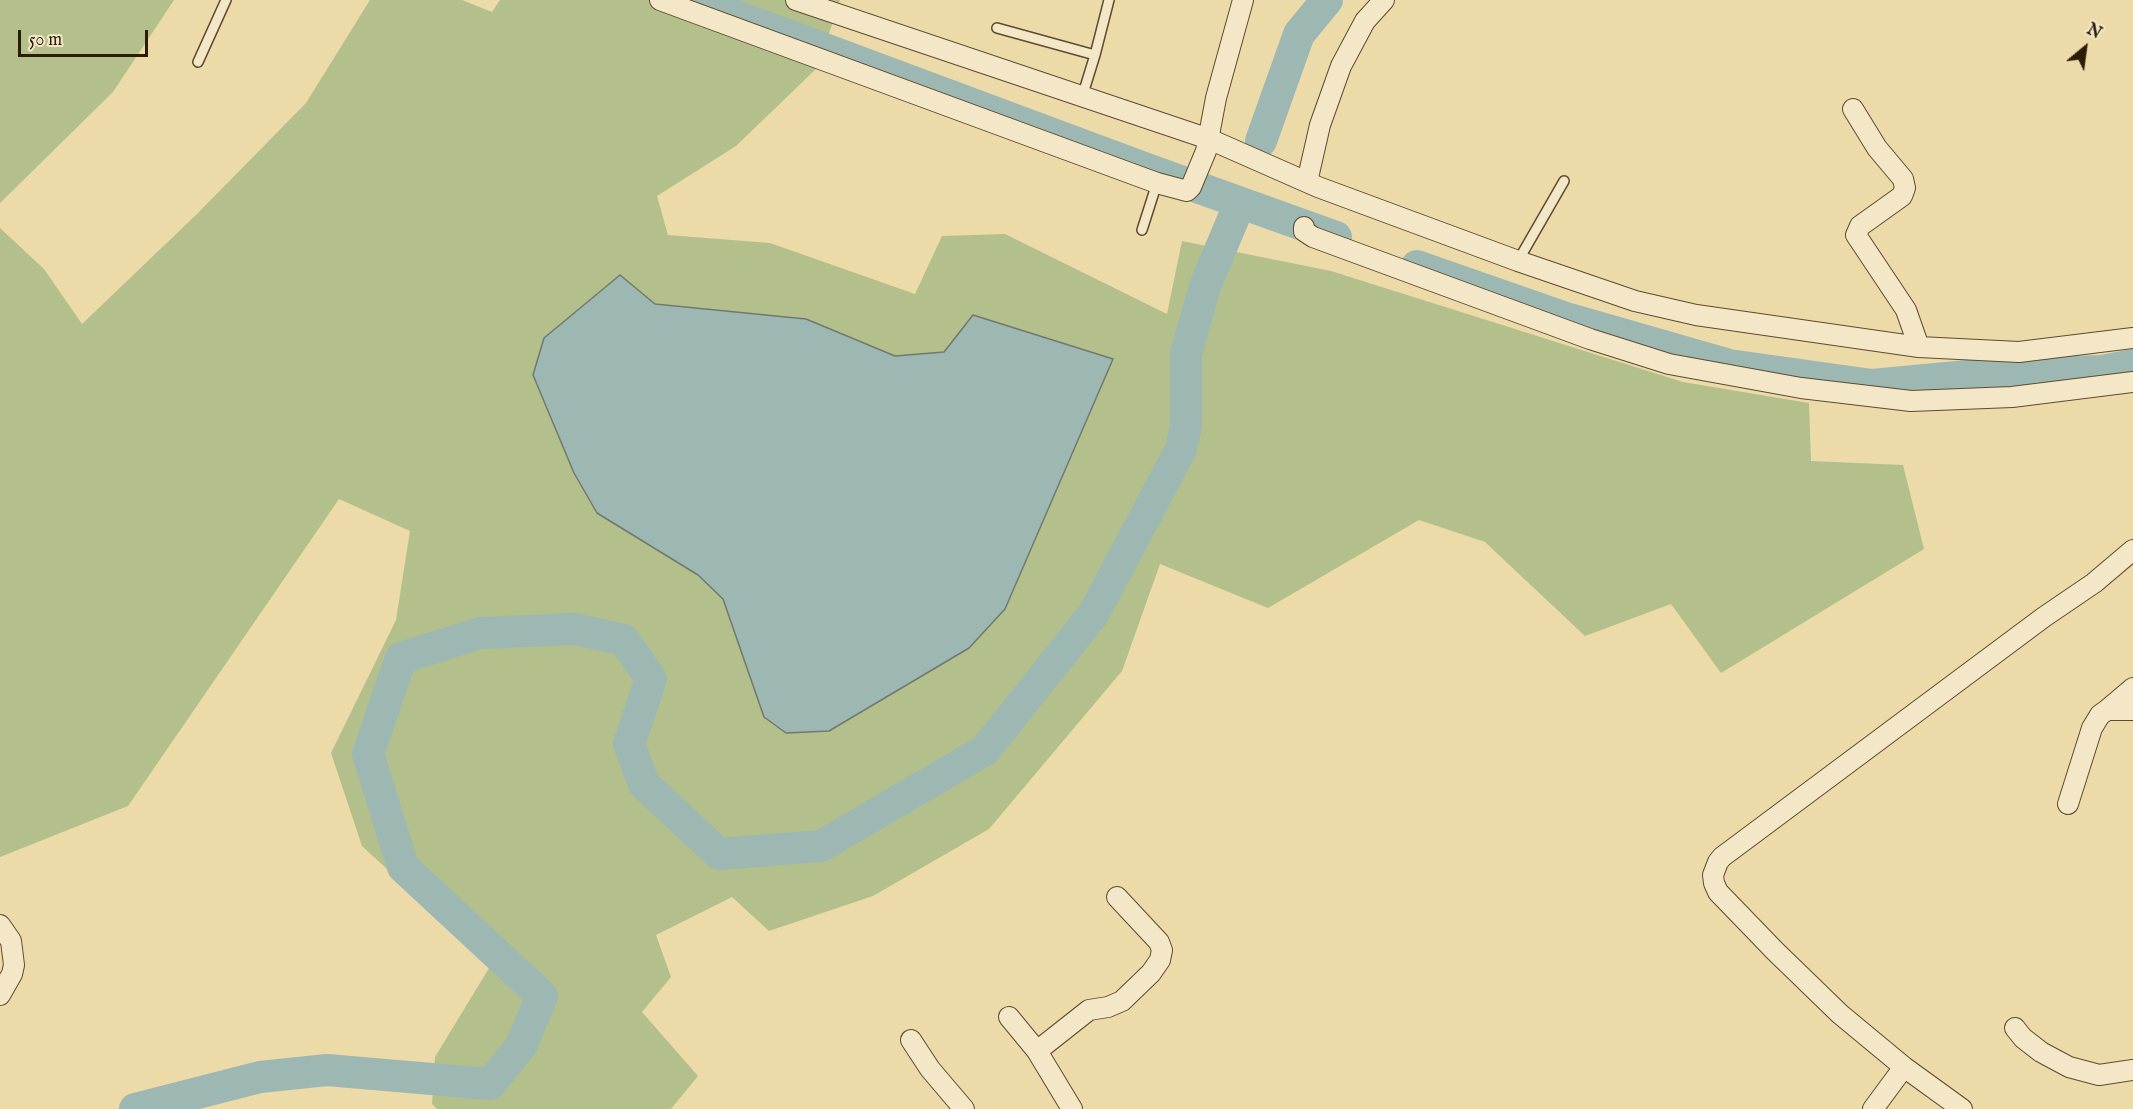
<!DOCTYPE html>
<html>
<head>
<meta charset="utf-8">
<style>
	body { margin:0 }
	#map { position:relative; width:2133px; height:1109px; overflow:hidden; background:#ecdaa9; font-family:"IM FELL English",serif }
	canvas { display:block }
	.north { position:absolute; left:2055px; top:18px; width:60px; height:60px; -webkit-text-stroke:4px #f3e7c7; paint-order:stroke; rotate:29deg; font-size:16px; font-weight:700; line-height:24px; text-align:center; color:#2e1b06 }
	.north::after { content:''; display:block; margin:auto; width:21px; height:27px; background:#2e1b06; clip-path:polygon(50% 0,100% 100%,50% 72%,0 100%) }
	.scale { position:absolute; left:18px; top:30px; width:130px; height:27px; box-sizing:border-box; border:3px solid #2e1b06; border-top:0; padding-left:8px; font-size:18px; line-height:21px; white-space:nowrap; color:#2e1b06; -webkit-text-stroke:4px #f3e7c7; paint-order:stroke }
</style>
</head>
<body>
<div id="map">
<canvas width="2133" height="1109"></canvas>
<div class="north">N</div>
<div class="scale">50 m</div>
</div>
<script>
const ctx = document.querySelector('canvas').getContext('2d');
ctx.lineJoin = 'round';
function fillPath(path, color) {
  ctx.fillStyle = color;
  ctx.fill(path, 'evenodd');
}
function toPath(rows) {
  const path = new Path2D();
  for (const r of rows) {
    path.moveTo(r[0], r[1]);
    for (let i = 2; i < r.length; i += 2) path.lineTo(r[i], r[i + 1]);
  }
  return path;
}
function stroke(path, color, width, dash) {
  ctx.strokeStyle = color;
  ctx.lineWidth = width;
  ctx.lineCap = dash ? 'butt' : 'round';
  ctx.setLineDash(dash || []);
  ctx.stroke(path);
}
fillPath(toPath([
	[0,0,174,0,113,92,0,203],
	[370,0,462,0,492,12,500,0,840,0,818,67,736,146,657,196,668,235,770,243,915,294,942,236,1005,234,1167,314,1182,241,1331,271,1683,382,1809,403,1811,461,1903,465,1924,549,1721,673,1671,604,1585,636,1485,542,1419,520,1268,608,1160,564,1122,671,989,829,873,896,769,931,732,897,656,935,671,977,642,1012,698,1076,671,1109,437,1109,432,1104,435,1057,491,965,362,846,331,753,396,620,410,531,339,499,128,806,0,857,0,228,44,269,82,324,197,214,306,103]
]), '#b3c08b');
const water = toPath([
	[620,275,655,304,806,319,895,356,944,352,973,315,1113,359,1005,609,969,648,829,731,786,733,764,717,723,599,698,575,597,513,574,473,533,375,544,338,620,275]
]);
fillPath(water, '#9db8b3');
stroke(water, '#71796e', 1.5);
stroke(toPath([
	[693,0,1144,168,1336,237],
	[1261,141,1299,34,1327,0],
	[1417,266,1569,319,1729,365,1872,385,1978,375,2102,371,2133,365],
	[135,1109,260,1077,327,1070,490,1084,521,1046,542,996,403,867,368,754,401,658,480,633,575,629,624,640,651,679,629,744,644,784,719,854,821,846,985,750,1094,613,1181,449,1186,426,1186,354,1205,286,1234,217]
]), '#9db8b3', 32);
const lane = toPath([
	[997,28,1095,55],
	[198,62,226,0],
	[1082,97,1095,55,1109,0],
	[1142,230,1157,183],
	[1518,261,1564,181]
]);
const street = toPath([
	[660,0,1157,183,1187,191,1191,187,1206,151,1216,98,1243,0],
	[796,0,1209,139,1318,187,1518,261,1635,301,1696,315,1919,347,2019,352,2133,338],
	[1853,109,1877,148,1903,179,1905,188,1902,196,1860,226,1856,235,1906,310,1919,347],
	[1307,182,1320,125,1341,66,1365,21,1384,0],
	[1304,227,1304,231,1313,237,1590,339,1669,364,1801,388,1911,401,2012,397,2133,382],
	[2107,710,2133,688],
	[2068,804,2092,728,2100,715,2107,710,2133,710],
	[0,925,11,941,14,965,12,974,0,995],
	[1009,1017,1037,1051,1072,1109],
	[2015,1028,2023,1038,2041,1052,2069,1067,2099,1075,2133,1070],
	[911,1040,930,1069,964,1109],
	[1037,1051,1089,1010,1108,1007,1122,1001,1151,973,1160,960,1162,950,1159,942,1117,897],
	[1904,1067,1840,1014,1775,951,1718,892,1714,883,1713,875,1718,862,1722,857,2044,617,2094,583,2133,550],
	[1873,1109,1904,1067,1962,1109]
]);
stroke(lane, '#5e4b2f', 12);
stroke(street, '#5e4b2f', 22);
stroke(lane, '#f3e7c7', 9);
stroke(street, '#f3e7c7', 20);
</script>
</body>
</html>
